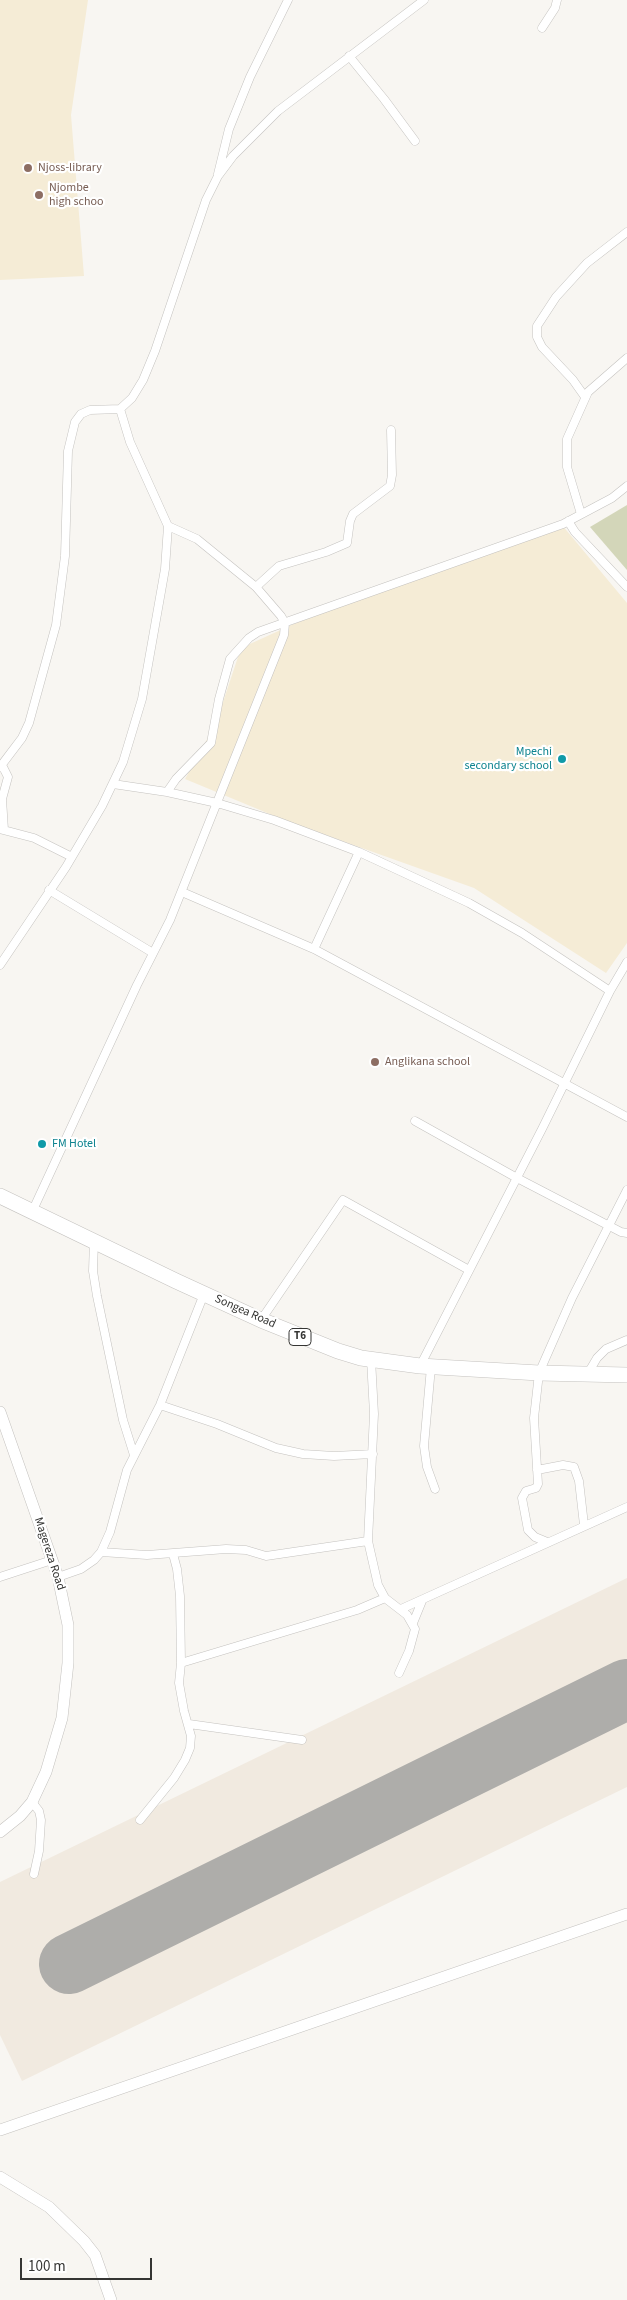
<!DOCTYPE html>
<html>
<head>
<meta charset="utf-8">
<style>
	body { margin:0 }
	#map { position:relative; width:627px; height:2300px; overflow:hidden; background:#f8f6f2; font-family:"Source Sans 3",sans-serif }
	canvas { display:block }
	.scale { position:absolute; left:20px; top:2258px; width:132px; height:22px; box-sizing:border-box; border:2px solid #353533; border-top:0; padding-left:6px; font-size:15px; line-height:18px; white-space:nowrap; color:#353533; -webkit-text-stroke:4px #fff; paint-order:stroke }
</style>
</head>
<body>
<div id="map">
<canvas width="627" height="2300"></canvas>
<div class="scale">100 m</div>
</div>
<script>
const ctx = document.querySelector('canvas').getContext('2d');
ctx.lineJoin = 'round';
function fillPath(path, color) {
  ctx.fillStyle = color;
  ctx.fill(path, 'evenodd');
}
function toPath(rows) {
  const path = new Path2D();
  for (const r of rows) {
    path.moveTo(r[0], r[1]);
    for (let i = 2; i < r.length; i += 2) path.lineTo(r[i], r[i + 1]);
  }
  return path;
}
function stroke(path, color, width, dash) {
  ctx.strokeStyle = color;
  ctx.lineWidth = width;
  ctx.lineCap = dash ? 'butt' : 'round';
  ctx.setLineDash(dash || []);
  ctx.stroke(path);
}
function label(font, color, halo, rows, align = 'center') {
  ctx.font = font + ' "Source Sans 3",sans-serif';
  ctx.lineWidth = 4.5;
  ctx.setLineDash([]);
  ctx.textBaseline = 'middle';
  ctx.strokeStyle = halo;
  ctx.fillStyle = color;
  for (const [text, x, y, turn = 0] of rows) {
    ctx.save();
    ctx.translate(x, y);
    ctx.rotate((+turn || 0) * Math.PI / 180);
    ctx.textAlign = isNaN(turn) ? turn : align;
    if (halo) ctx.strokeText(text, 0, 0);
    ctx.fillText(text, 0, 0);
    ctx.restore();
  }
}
fillPath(toPath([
	[627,1578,627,1787,22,2081,0,2035,0,1882]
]), '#f1eae0');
fillPath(toPath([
	[0,0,88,0,71,115,84,276,0,280],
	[562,525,627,603,627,943,606,973,474,888,289,822,185,779,216,723,241,648,296,623]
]), '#f5ecd6');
fillPath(toPath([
	[627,505,627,570,590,527]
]), '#d3d6b9');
stroke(toPath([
	[69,1964,627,1689]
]), '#aeadaa', 60);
const street = toPath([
	[542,28,555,8,557,0],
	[349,56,384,99,415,141],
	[218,174,229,129,250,77,288,0],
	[585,397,573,380,542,347,537,337,537,326,556,297,587,263,627,232],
	[581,514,567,467,567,439,588,392,627,358],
	[568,521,575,532,627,587],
	[256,587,279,566,326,552,347,543,350,521,353,514,390,486,392,475,391,430],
	[2,765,8,777,2,799,4,830],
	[0,767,22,738,29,723,56,625,65,556,68,451,75,422,81,414,90,410,120,409,132,398,143,380,155,351,206,200,218,176,233,156,278,111,424,0],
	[113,784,167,792,217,803,274,820,359,852,469,903,522,933,610,991],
	[167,792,176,779,211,743,219,699,230,659,249,638,258,632,563,524,612,498,627,486],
	[0,829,34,838,72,857],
	[49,890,153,953],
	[182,892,314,949,627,1117],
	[314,949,359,852],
	[0,965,66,867,102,806,123,762,142,699,165,569,168,526,130,442,120,409],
	[415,1121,517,1178,621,1232,627,1233],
	[32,1212,137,985,170,920,284,635,285,623,281,616,256,587,197,539,168,526],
	[94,1241,93,1271,97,1296,123,1420,134,1455],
	[261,1320,343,1200,469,1270],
	[371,1359,374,1414,368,1541,378,1585,385,1598,407,1615,415,1629,409,1651,399,1673],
	[420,1366,542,1129,610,991,627,962],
	[431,1367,424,1446,427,1467,435,1489],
	[587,1375,597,1358,606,1349,627,1340],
	[160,1405,217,1424,276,1448,303,1454,334,1456,373,1454],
	[537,1470,563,1465,574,1467,579,1481,584,1525],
	[547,1542,535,1537,528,1530,522,1498,526,1491,536,1488,538,1484,534,1418,539,1373,572,1298,627,1190],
	[101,1552,147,1555,226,1549,246,1550,266,1556,368,1541],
	[0,1577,52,1560],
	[58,1577,81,1569,94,1560,101,1552,110,1532,127,1470,160,1405,204,1294],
	[401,1609,627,1507],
	[413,1623,422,1601],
	[181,1663,357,1610,385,1598],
	[189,1724,302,1740],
	[32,1802,39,1811,41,1820,39,1851,34,1874],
	[140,1820,174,1778,185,1760,190,1748,191,1736,184,1711,179,1683,181,1663,180,1596,177,1569,173,1554]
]);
const secondary = toPath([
	[0,1412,58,1577,68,1625,68,1663,62,1718,46,1772,32,1802,20,1816,0,1832],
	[0,2130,627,1914],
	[0,2177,49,2207,84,2241,95,2255,111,2300]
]);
const highway = toPath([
	[0,1196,176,1281,261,1320,338,1351,361,1358,420,1366,539,1373,627,1375]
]);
stroke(street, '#c4c2bf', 9);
stroke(secondary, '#c4c2bf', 12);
stroke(highway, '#c4c2bf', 16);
stroke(street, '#fff', 8);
stroke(secondary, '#fff', 11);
stroke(highway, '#fff', 15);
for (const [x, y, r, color] of [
	[28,168,5,"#8d6e63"],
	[39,195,5,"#8d6e63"],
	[562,759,5,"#0f9aa8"],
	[375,1062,5,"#8d6e63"],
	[42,1144,5,"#0f9aa8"]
]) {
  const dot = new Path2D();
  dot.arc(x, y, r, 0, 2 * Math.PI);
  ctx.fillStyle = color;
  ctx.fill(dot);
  stroke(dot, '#fff', 2);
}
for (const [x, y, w] of [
	[300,1337,22]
]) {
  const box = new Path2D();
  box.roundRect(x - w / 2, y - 8.5, w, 17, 4);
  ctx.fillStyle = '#fff';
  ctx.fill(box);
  stroke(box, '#353533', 1);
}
label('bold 11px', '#353533', null, [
	["T6",300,1337]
]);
label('12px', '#785e54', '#fff', [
	["Njoss-library",38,168],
	["Njombe",49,188],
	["high schoo",49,202],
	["Anglikana school",385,1062]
], 'left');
label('12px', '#0d838f', '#fff', [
	["Mpechi",552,752],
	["secondary school",552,766],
	["FM Hotel",52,1144,"left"]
], 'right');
label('12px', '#353533', '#fff', [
	["Songea Road",245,1312,24],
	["Magereza Road",49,1554,72]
]);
</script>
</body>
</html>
